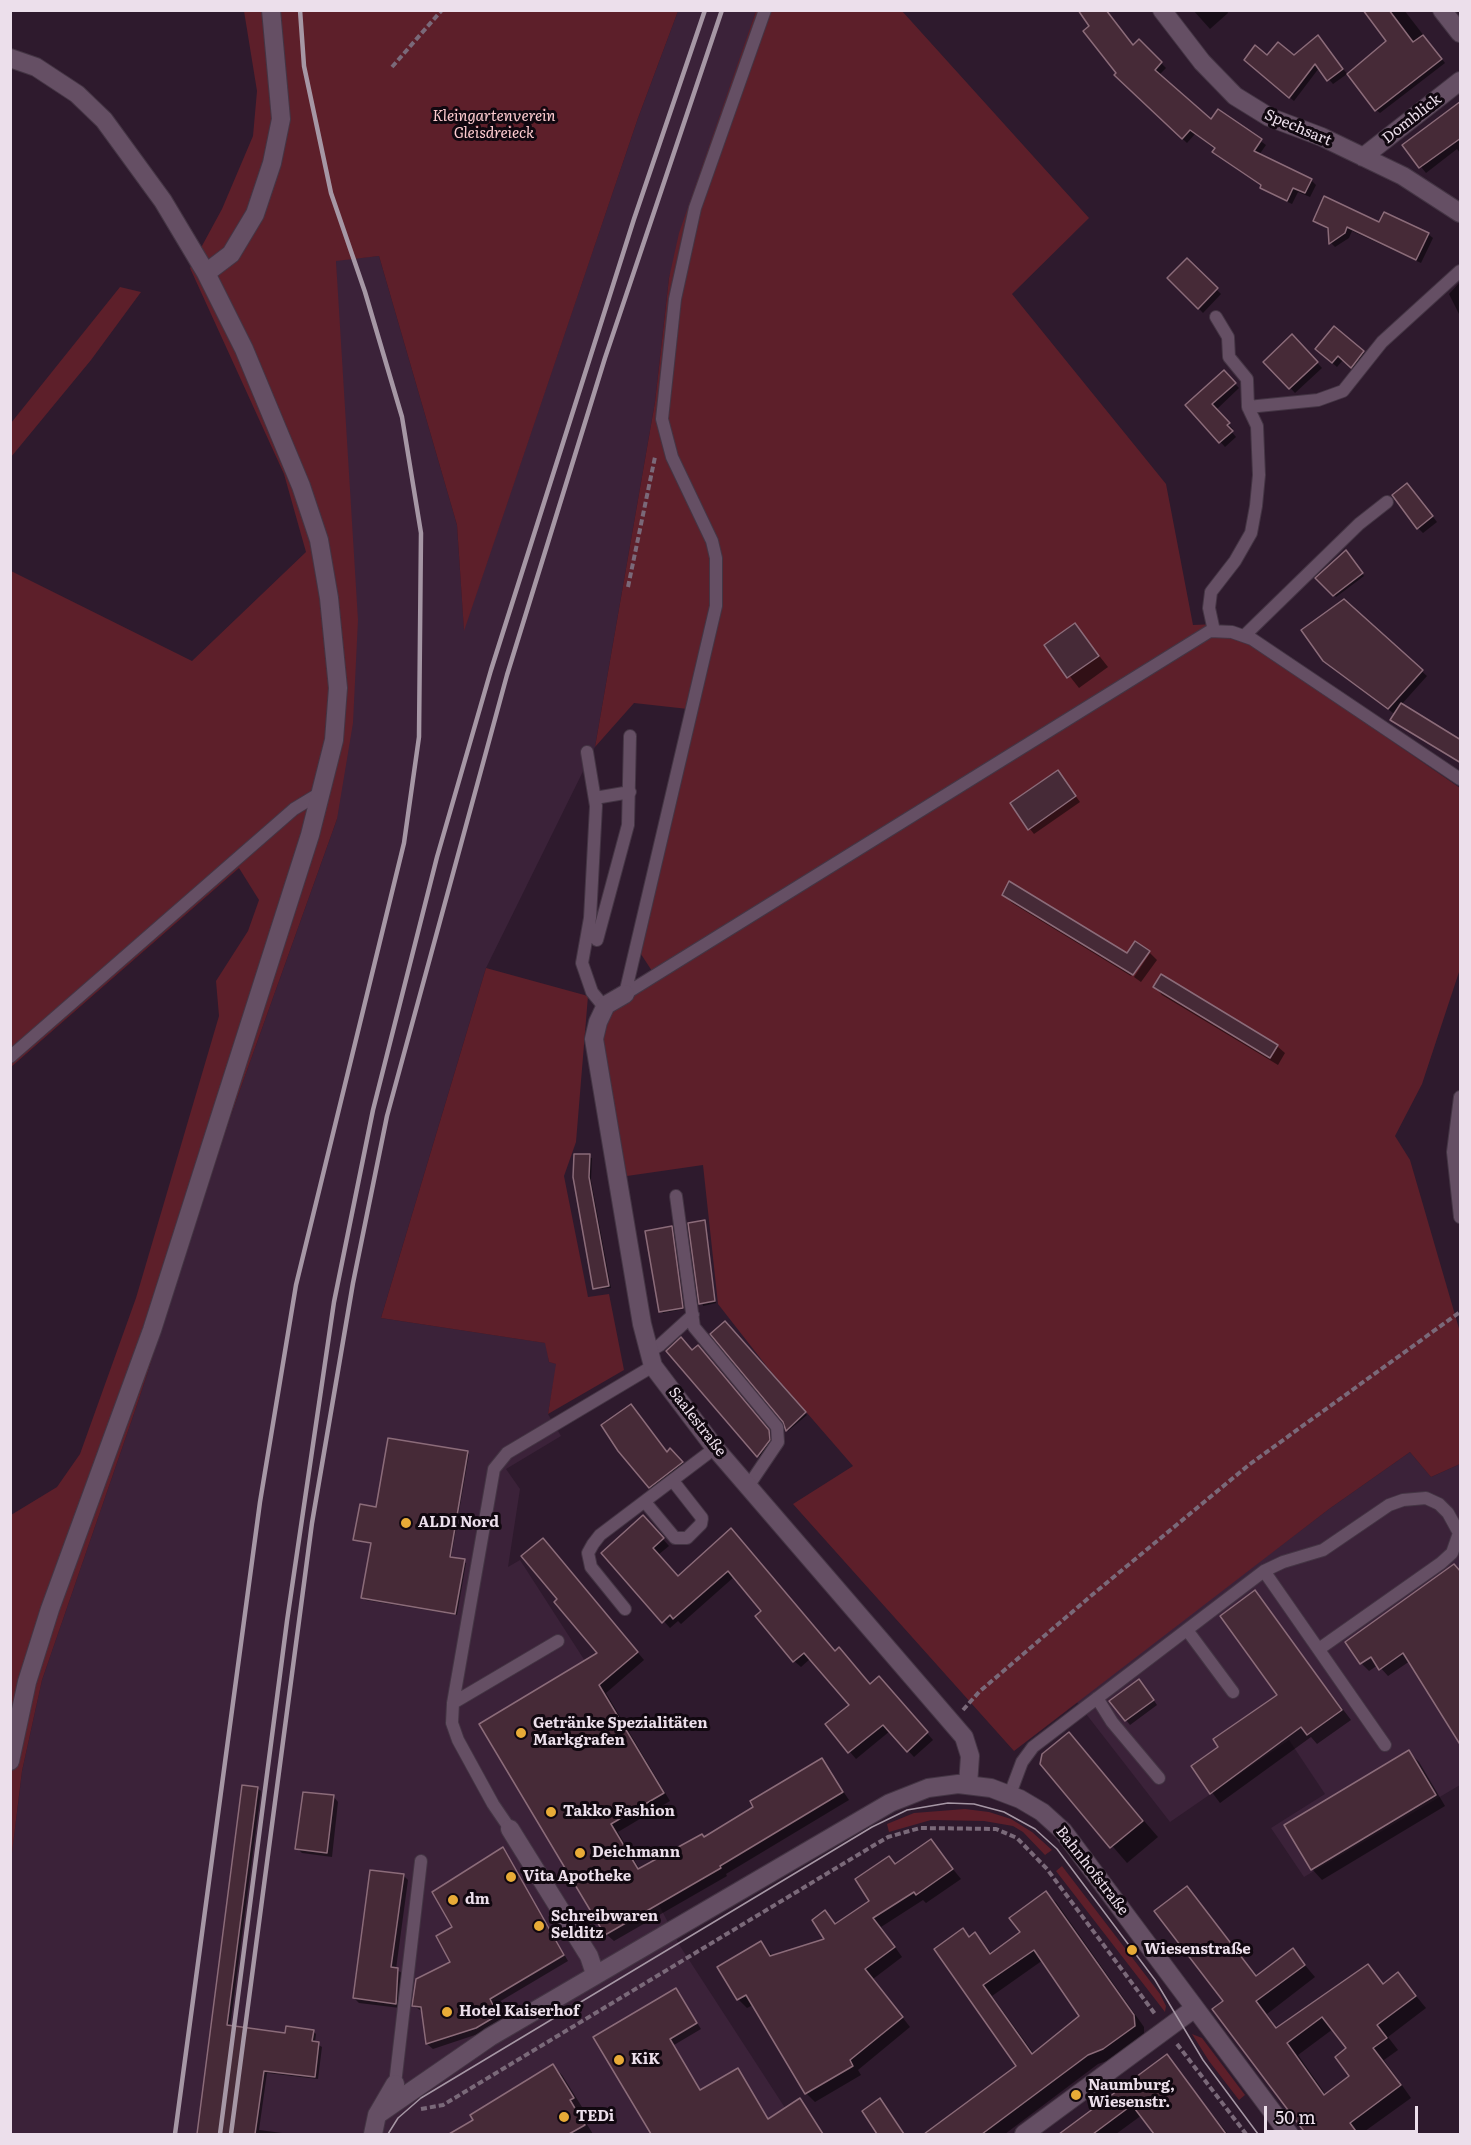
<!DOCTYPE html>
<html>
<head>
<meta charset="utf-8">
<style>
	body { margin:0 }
	#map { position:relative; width:1471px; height:2145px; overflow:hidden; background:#2e1a2d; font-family:Literata,serif }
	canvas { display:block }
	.frame { position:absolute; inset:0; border:12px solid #ecdfeb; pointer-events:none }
	.scale { position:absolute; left:1264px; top:2106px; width:154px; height:27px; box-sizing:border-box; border:3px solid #ecdfeb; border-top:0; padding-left:8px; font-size:18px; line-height:21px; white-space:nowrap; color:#ecdfeb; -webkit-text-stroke:4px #110810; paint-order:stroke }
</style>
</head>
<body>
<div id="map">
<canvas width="1471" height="2145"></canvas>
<div class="frame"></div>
<div class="scale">50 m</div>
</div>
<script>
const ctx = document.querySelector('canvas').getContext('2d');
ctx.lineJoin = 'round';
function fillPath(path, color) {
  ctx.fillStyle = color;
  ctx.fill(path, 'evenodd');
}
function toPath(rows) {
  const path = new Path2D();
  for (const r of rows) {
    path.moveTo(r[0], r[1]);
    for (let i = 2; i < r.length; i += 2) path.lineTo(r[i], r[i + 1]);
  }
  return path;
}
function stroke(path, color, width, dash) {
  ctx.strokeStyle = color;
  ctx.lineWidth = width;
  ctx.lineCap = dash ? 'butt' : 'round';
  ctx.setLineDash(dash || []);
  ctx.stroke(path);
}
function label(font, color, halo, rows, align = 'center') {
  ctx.font = font + ' Literata,serif';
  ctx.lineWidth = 6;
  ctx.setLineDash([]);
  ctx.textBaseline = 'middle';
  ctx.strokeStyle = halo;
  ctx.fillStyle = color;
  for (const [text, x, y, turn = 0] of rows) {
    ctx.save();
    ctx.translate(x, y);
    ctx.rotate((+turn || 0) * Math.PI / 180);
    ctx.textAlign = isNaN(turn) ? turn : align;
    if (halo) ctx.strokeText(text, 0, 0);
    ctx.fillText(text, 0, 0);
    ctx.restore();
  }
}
fillPath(toPath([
	[678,11,756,11,669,278,655,402,595,747,486,968,381,1318,546,1343,549,1362,557,1364,548,1414,561,1436,506,1469,520,1489,508,1567,520,1560,585,1661,664,1793,611,1825,658,1903,680,1946,802,2134,11,2134,11,1861,22,1771,42,1680,138,1402,231,1115,337,819,336,260,379,256,457,525,464,629,638,118],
	[1410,1452,1431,1477,1460,1464,1460,1785,1304,1877,1271,1828,1325,1794,1289,1740,1170,1822,1076,1701,1329,1509]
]), '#3b2239');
fillPath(toPath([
	[244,11,678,11,638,118,464,631,457,525,379,256,336,261,358,620,353,723,337,819,231,1115,138,1402,42,1680,22,1771,11,1861,11,1515,57,1487,80,1454,136,1298,219,1016,216,981,248,931,259,900,239,868,11,1067,11,571,192,661,306,552,284,474,190,268,222,209,253,136,257,91],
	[756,11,902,11,1089,218,1012,294,1166,484,1193,625,1217,624,1245,640,1460,788,1460,969,1422,1084,1395,1136,1410,1160,1460,1332,1460,1464,1431,1477,1410,1452,1329,1509,1014,1751,793,1504,853,1466,768,1368,718,1304,703,1165,627,1176,613,1113,600,1016,654,974,633,942,688,709,634,703,595,747,655,402,669,278,679,233],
	[120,287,141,292,91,360,11,457,11,423],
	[486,968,588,996,576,1142,564,1176,588,1297,609,1294,624,1370,548,1414,556,1364,549,1362,545,1343,381,1318],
	[965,1809,989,1812,1011,1819,1032,1832,1052,1850,1045,1855,1023,1832,1013,1826,984,1821,931,1820,889,1832,887,1824,914,1813],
	[1062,1866,1160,1994,1166,2006,1165,2012,1056,1871],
	[1192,2034,1202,2038,1245,2095,1239,2100,1209,2061]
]), '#5d1f2a');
fillPath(toPath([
	[1193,10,1227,10,1228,13,1210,29],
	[1404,10,1445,63,1380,113,1376,110,1388,41,1389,11],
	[1139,41,1166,68,1159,75,1212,121,1218,111,1266,145,1259,155,1311,180,1316,185,1310,197,1298,192,1292,204,1267,192,1263,186,1195,134,1187,143,1116,75],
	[1322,41,1347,74,1333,84,1319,68,1294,101,1250,64,1268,57,1294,57],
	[1460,103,1460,153,1457,149,1426,173,1404,146],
	[1314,221,1380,224,1428,234,1433,238,1421,263,1352,231,1349,238,1335,247,1331,243,1329,230],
	[1187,260,1221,294,1203,313,1169,278],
	[1460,282,1460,316,1449,294],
	[1334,328,1368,357,1357,371,1343,360,1337,367,1322,354],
	[1292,336,1322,368,1295,393,1266,362],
	[1224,372,1239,388,1216,410,1233,429,1231,431,1236,437,1225,447,1187,405],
	[1412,490,1437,522,1423,533,1418,528],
	[1348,554,1364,576,1336,597,1317,578],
	[1344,601,1427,676,1401,705,1460,742,1460,763,1394,722,1399,710,1393,713,1330,665],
	[1075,625,1108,667,1079,688,1046,646],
	[1062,777,1080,802,1034,834,1030,829],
	[1004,895,1128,955,1148,952,1131,976,1012,903],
	[1150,953,1157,960,1141,982,1134,977],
	[1155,987,1277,1046,1285,1053,1278,1065,1162,995],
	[575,1155,592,1158,591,1180,611,1288,595,1289],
	[705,1222,716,1303,703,1306,690,1224],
	[671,1228,684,1309,663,1313,661,1311],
	[725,1323,807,1415,788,1431,785,1421],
	[700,1349,770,1434,771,1442,760,1457,668,1351,692,1352],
	[467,1452,469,1454,451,1558,466,1563,457,1615,365,1600,363,1598,372,1544,355,1540,378,1509],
	[667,1453,677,1456,688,1469,656,1493,650,1487],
	[650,1524,669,1546,658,1555,678,1578,731,1530,836,1652,871,1686,886,1685,933,1740,914,1757,890,1731,856,1759,827,1725,851,1705,811,1658,801,1667,794,1661,757,1616,763,1612,734,1577,681,1624,678,1621,670,1628,603,1553],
	[550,1547,644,1660,606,1693,670,1801,618,1832,640,1870,705,1838,755,1808,822,1760,849,1800,726,1874,727,1876,614,1941,606,1934,481,1725,600,1654,559,1599],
	[1454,1566,1410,1661,1388,1676,1378,1665,1369,1671,1361,1663],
	[1254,1592,1351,1720,1317,1744,1311,1737,1220,1803,1193,1767,1220,1748,1279,1695],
	[1144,1686,1157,1705,1130,1725,1126,1720],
	[1069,1734,1158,1837,1127,1863,1041,1763],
	[1409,1752,1419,1762,1445,1806,1322,1880,1312,1869],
	[243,1786,257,1788,261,1791,230,2027,287,2035,313,2031,316,2034,315,2043,322,2047,318,2079,267,2073,259,2130,290,2134,198,2134],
	[334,1797,338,1802,332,1857,302,1853,297,1848],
	[930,1841,961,1879,926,1903,923,1900,881,1927,902,1957,873,1979,910,2027,858,2070,861,2075,815,2102,806,2093,753,2005,747,2008,738,1999,761,1943,773,1956,826,1939,825,1912,837,1925,871,1901,889,1858,896,1865],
	[503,1849,568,1961,494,2005,502,2021,481,2033,433,2049,427,2044,423,2012,414,2006,452,1963,454,1927],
	[403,1875,408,1880,396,1969,403,1974,400,2008,359,2003,354,1998],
	[1187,1888,1258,1977,1292,1950,1315,1977,1267,2014,1278,2029,1367,1966,1384,1984,1398,1974,1426,2008,1388,2037,1398,2050,1384,2060,1411,2098,1361,2134,1308,2134,1214,2009,1225,2001],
	[1333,2029,1348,2049,1351,2076,1326,2095,1298,2055],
	[1046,1893,1056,1902,1144,2027,1144,2036,1113,2059,1098,2064,1005,2134,926,2134,1018,2066,936,1950,963,1930,970,1937,975,1934,992,1954,1022,1932],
	[1043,1960,1081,2016,1034,2054,992,1996],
	[676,1990,701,2029,674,2045,701,2091,738,2070,769,2120,800,2100,823,2134,653,2134,595,2038],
	[1166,2056,1228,2134,1156,2134,1142,2115,1116,2134,1061,2134],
	[553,2066,562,2075,582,2107,578,2110,593,2134,452,2134]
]), '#0007');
const building = toPath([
	[1078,10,1106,10,1133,45,1139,39,1162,62,1155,70,1211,119,1218,109,1262,139,1254,151,1312,179,1305,193,1293,188,1287,201,1260,188,1261,185,1212,152,1215,148,1190,130,1182,139,1114,75,1116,73,1083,31,1089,26,1078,10],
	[1363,10,1389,10,1413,42,1423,35,1442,59,1375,111,1347,74,1386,41,1363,10],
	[1318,35,1343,69,1327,81,1315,64,1289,98,1244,60,1255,45,1267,55,1278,42,1294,55,1318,35],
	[1461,101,1461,138,1419,168,1402,145,1461,101],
	[1324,196,1379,222,1384,212,1429,233,1416,260,1347,227,1345,233,1329,244,1328,228,1313,221,1324,196],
	[1187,258,1218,288,1198,309,1167,278,1187,258],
	[1334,326,1364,351,1351,368,1338,356,1332,363,1315,349,1334,326],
	[1292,334,1318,362,1289,389,1263,362,1292,334],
	[1224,370,1236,383,1212,404,1230,423,1227,425,1233,431,1219,443,1185,405,1224,370],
	[1407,483,1433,516,1417,529,1392,495,1407,483],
	[1346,550,1363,573,1333,596,1315,578,1346,550],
	[1344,599,1423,670,1388,709,1323,661,1301,630,1344,599],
	[1075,623,1099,656,1067,678,1044,645,1075,623],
	[1401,703,1461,740,1461,763,1390,720,1401,703],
	[1058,770,1076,796,1028,830,1010,803,1058,770],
	[1009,881,1127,953,1135,941,1150,951,1133,975,1002,895,1009,881],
	[1161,974,1278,1045,1270,1058,1153,987,1161,974],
	[574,1154,590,1154,589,1177,609,1286,593,1289,573,1177,574,1154],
	[705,1220,715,1301,699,1304,688,1223,705,1220],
	[672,1226,683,1308,659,1312,645,1231,672,1226],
	[725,1321,806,1412,786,1431,783,1422,710,1334,725,1321],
	[681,1337,692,1350,698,1345,769,1430,770,1440,757,1457,666,1351,681,1337],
	[631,1404,667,1452,670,1448,683,1462,649,1488,618,1451,601,1425,631,1404],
	[388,1438,468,1451,450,1557,465,1559,455,1614,361,1598,371,1543,353,1540,360,1504,376,1507,388,1438],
	[643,1515,664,1538,653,1548,678,1576,731,1528,835,1651,839,1647,870,1684,879,1676,928,1732,907,1752,883,1725,848,1753,825,1724,849,1705,804,1653,793,1662,755,1616,761,1611,728,1571,673,1619,670,1615,662,1623,601,1553,643,1515],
	[543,1538,638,1652,599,1685,664,1793,611,1824,638,1869,702,1834,704,1837,753,1807,750,1801,822,1758,843,1792,720,1866,721,1868,605,1935,479,1724,597,1653,554,1602,557,1599,521,1556,543,1538],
	[1454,1564,1461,1572,1461,1746,1403,1653,1379,1670,1371,1657,1360,1664,1345,1642,1454,1564],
	[1255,1590,1342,1710,1307,1735,1301,1727,1210,1794,1191,1766,1218,1747,1213,1739,1277,1695,1220,1616,1255,1590],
	[1139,1679,1154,1700,1125,1721,1109,1701,1139,1679],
	[1069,1732,1143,1821,1110,1848,1040,1764,1042,1754,1069,1732],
	[1409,1750,1436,1795,1311,1870,1284,1825,1409,1750],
	[242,1785,258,1787,227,2025,285,2033,286,2026,314,2030,312,2041,319,2042,315,2077,264,2071,255,2134,197,2134,242,1785],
	[303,1792,334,1795,327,1853,295,1849,303,1792],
	[931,1839,953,1869,916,1895,914,1892,873,1918,895,1947,865,1969,903,2017,850,2060,853,2066,805,2094,746,1995,737,2000,717,1967,761,1941,770,1956,824,1939,812,1920,825,1910,835,1924,869,1901,855,1879,889,1856,895,1864,931,1839],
	[503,1847,564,1955,490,1999,498,2015,476,2028,426,2044,421,2007,412,2006,416,1979,450,1962,436,1936,452,1927,432,1892,503,1847],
	[370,1870,404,1874,391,1967,398,1968,396,2004,353,1998,370,1870],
	[1187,1886,1256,1976,1293,1948,1305,1965,1256,2001,1276,2028,1368,1964,1383,1984,1398,1972,1416,1996,1377,2025,1387,2038,1373,2048,1401,2085,1350,2123,1358,2134,1306,2134,1212,2009,1223,2001,1154,1911,1187,1886],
	[1322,2017,1346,2048,1335,2057,1349,2076,1324,2095,1287,2043,1322,2017],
	[1046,1891,1134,2015,1135,2026,1103,2049,1088,2055,982,2134,924,2134,1016,2066,934,1949,963,1928,969,1937,975,1932,990,1954,1020,1932,1009,1918,1046,1891],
	[1034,1950,1079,2016,1032,2054,983,1985,1034,1950],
	[676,1988,697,2023,670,2039,700,2090,738,2068,768,2119,800,2098,823,2134,651,2134,593,2037,676,1988],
	[1167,2054,1226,2134,1154,2134,1132,2105,1093,2134,1059,2134,1167,2054],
	[553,2064,574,2098,570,2100,585,2125,569,2134,449,2134,473,2120,470,2115,553,2064],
	[880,2098,904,2134,877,2134,862,2111,880,2098]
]);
fillPath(building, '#462a37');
stroke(building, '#8b6b79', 1.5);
const lane = toPath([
	[1216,317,1228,337,1229,357,1247,379,1248,407],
	[1214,631,1209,608,1211,592,1235,561,1251,533,1256,506,1259,475,1257,426,1248,407,1318,400,1343,391,1382,342,1460,271],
	[1244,636,1359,524,1387,502],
	[587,752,596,806,590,918,582,963,592,992,605,1008],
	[595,798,630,792],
	[597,940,628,825,630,736],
	[625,994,716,606,716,558,712,541,672,457,662,419,675,299,695,208,765,10],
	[625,994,1210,631,1232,632,1252,639,1460,779],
	[10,1057,294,809,322,792],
	[1460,1097,1453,1152,1460,1217],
	[676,1196,694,1327,777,1427,778,1442,749,1485],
	[650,1351,660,1345,693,1315],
	[645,1502,675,1538,687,1538,701,1524,702,1518,673,1481],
	[1264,1571,1385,1745],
	[625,1609,591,1567,588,1553,593,1544,600,1535,715,1448],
	[1187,1630,1233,1692],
	[1097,1698,1112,1722,1159,1778],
	[453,1703,558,1641],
	[1010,1794,1022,1762,1033,1747,1264,1571,1283,1562,1323,1550,1389,1505,1403,1500,1426,1498,1439,1504,1448,1513,1459,1533,1452,1553,1441,1563,1319,1649],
	[510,1829,493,1804,458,1740,452,1723,453,1703,494,1469,507,1453,653,1366],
	[395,2084,421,1861]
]);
const street = toPath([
	[1162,10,1202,62,1235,96,1269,117,1322,137,1403,176,1460,213],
	[1442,10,1460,33],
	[10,58,36,67,77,94,104,120,163,201,206,273,244,349,301,486,319,540,329,598,338,688,334,740,310,835,152,1330,50,1609,27,1682,10,1761],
	[1363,157,1460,81],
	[206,273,231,254,255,214,272,163,281,119,271,10],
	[625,994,606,1005,598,1022,594,1039,642,1324,653,1366,715,1448,964,1737,970,1756,968,1785],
	[510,1829,589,1956,595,1974],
	[377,2115,490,2037,890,1803,928,1788,958,1784,991,1788,1020,1799,1042,1812,1063,1831,1289,2134],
	[373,2134,377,2115,395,2084],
	[1024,2134,1195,2008]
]);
stroke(lane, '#443544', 14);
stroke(street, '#443544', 20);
stroke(toPath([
	[392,67,442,10],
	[628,587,655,457],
	[963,1710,979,1692,1092,1595,1250,1464,1460,1312],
	[1177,2044,1246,2134],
	[421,2109,443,2105,871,1847,888,1837,920,1828,996,1829,1017,1838,1047,1869,1155,2014]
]), '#7a6979', 4, [6, 3]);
stroke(lane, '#654f64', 12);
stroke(street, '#654f64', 18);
stroke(toPath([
	[388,2134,398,2118,421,2098,872,1827,907,1810,948,1803,974,1804,1004,1812,1035,1829,1057,1849,1155,1980,1203,2060,1258,2134]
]), '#a697a5', 1.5);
stroke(toPath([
	[175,2134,260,1502,296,1285,404,843,419,737,421,533,402,417,365,292,331,193,304,66,300,10],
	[220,2134,287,1621,334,1302,373,1110,437,857,491,670,634,219,705,10],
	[231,2134,312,1523,353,1283,387,1116,507,675,605,358,722,10]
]), '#a697a5', 4.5);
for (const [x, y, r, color] of [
	[406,1523,6,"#e8ab37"],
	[521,1733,6,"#e8ab37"],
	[551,1812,6,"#e8ab37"],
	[580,1853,6,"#e8ab37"],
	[511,1877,6,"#e8ab37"],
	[453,1900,6,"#e8ab37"],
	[539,1926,6,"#e8ab37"],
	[1132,1950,6,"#e8ab37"],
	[447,2012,6,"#e8ab37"],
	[619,2060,6,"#e8ab37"],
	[1076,2095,6,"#e8ab37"],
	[564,2117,6,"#e8ab37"]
]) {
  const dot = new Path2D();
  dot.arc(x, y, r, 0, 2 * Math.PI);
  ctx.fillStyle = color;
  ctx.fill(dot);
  stroke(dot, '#110810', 2);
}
label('italic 15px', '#feccd0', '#110810', [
	["Kleingartenverein",494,117],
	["Gleisdreieck",494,134]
]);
label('15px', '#ecdfeb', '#110810', [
	["Domblick",1412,119,-38],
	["Spechsart",1298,128,23],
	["Saalestraße",697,1422,52],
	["Bahnhofstraße",1092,1871,52]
]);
label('bold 15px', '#ecdfeb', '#110810', [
	["ALDI Nord",418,1523],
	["Getränke Spezialitäten",533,1724],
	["Markgrafen",533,1741],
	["Takko Fashion",563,1812],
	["Deichmann",592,1853],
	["Vita Apotheke",523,1877],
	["dm",465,1900],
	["Schreibwaren",551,1917],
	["Selditz",551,1934],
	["Wiesenstraße",1144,1950],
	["Hotel Kaiserhof",459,2012],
	["KiK",631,2060],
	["Naumburg,",1088,2086],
	["Wiesenstr.",1088,2103],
	["TEDi",576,2117]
], 'left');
</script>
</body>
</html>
